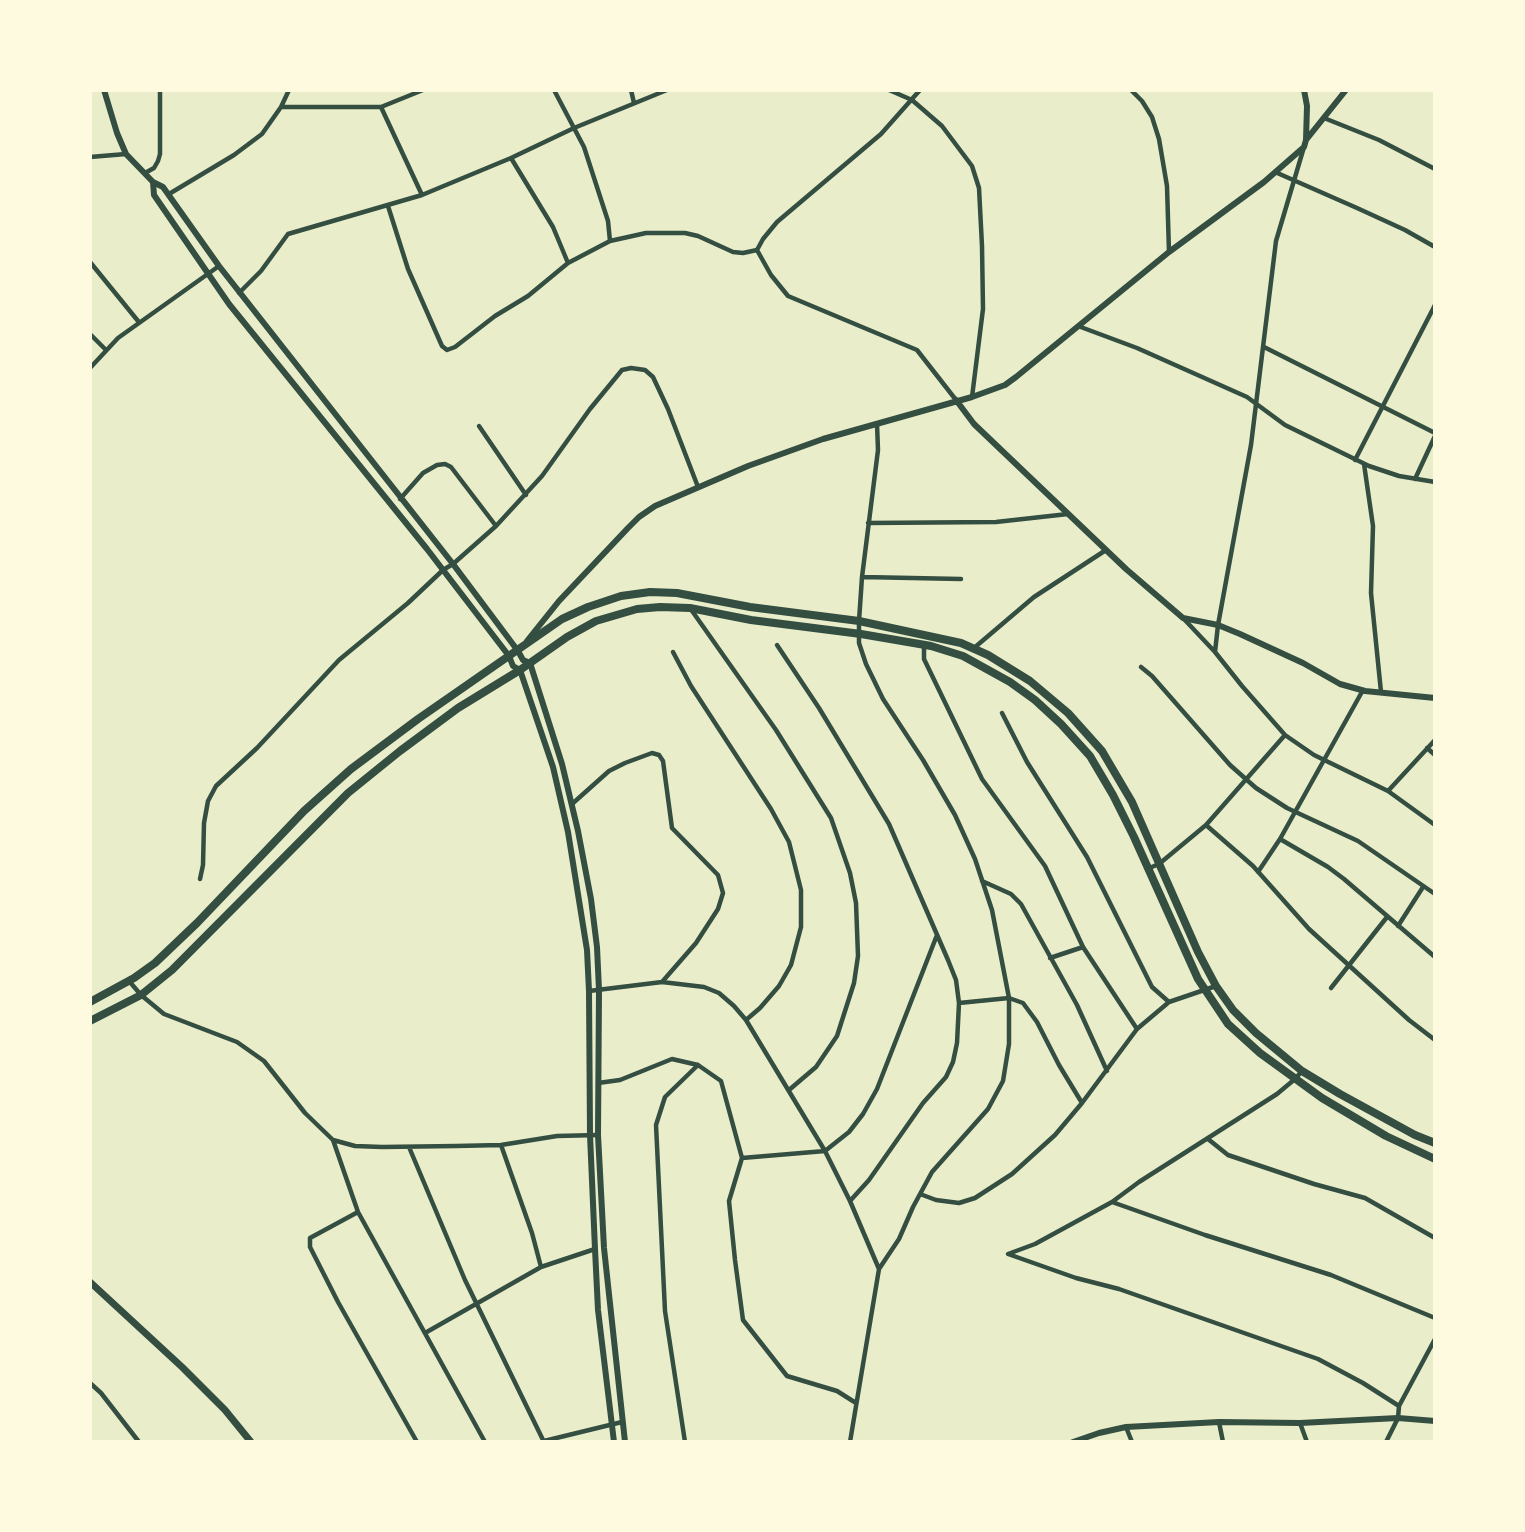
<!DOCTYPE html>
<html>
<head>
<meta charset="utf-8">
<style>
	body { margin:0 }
	#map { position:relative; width:1525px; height:1532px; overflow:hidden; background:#e9edc9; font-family:"Space Grotesk",sans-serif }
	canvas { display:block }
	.frame { position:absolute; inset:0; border:92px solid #fefae0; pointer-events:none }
</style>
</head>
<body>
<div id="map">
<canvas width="1525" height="1532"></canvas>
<div class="frame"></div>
</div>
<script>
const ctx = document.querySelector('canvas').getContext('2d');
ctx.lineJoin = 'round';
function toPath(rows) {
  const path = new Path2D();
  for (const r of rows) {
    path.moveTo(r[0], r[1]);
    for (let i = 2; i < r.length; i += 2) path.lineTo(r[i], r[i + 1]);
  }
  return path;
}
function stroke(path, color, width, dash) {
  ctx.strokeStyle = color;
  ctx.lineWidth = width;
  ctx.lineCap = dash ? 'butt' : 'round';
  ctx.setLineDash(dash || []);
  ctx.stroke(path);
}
stroke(toPath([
	[554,90,584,147,608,221,610,241],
	[631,90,634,103],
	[889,90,912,100,942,126,972,166,979,188,982,246,983,309,972,397],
	[920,90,881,134,777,222,763,239,757,250,771,275,788,296,917,350,956,400],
	[1131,90,1142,101,1152,117,1159,139,1167,186,1169,252],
	[281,107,381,107,423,90],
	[381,107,422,195],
	[1324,118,1379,140,1435,169],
	[90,157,126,154],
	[511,158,553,227,568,263],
	[1275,172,1357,208,1405,230,1435,247],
	[145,173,154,168,158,161,160,154,160,90],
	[169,194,234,155,262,134,281,107,289,90],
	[388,206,408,269,442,346,447,350,455,347,495,316,528,296,568,263,610,241,646,233,685,233,698,236,733,252,743,253,757,250],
	[90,262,138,321],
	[239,293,261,271,288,234,422,195,511,158,574,128,667,90],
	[1078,326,1137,348,1247,397,1285,425,1369,466,1399,476,1435,482],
	[90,334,106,350],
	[1264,347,1435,433],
	[90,368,118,338,219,266],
	[877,424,878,450,862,577,859,621,859,643,866,664,883,699,923,760,955,815,975,859,992,910,1009,998,1009,1044,1003,1081,988,1109,932,1172,913,1207,899,1239,879,1269],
	[479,426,526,495],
	[1355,460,1435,305],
	[1364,464,1373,526,1371,593,1381,692],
	[1415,479,1435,436],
	[400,499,423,473,437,465,445,464,451,467,496,526],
	[868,523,996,522,1068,514],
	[862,577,961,579],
	[690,608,776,730,831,818,850,873,856,903,858,956,854,983,837,1036,816,1067,789,1090],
	[1183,618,1215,652,1242,686,1285,735,1314,755,1388,791,1435,825],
	[777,645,819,708,889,824,948,960,956,980,959,1003,957,1043,953,1062,946,1077,923,1103,869,1180,850,1201],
	[924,645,924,659,982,779,1045,866,1083,947,1137,1029],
	[974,648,1034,597,1106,550],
	[673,652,691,686,771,809,789,842,801,890,801,927,791,965,779,986,760,1008,746,1020],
	[1215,652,1218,625,1251,445,1276,241,1304,147],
	[1141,667,1152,676,1230,765,1256,788,1287,808,1358,841,1435,894],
	[1002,713,1027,762,1087,857,1152,987,1169,1002],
	[1427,748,1435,755],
	[1388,791,1435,740],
	[572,804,609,771,625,763,652,753,659,755,663,761,672,828,718,875,723,893,718,909,696,943,662,982],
	[1206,825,1253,866,1309,929,1409,1020,1435,1040],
	[1280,839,1328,867,1344,879,1435,957],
	[1147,869,1159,864,1206,825,1285,735],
	[1258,872,1280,839,1363,690],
	[200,879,203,865,204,823,208,801,216,786,257,748,339,660,408,603,443,570,453,564,496,526,542,476,590,409,622,370,631,368,645,370,653,377,668,409,698,487],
	[982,881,1011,894,1021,904,1077,1005,1107,1071],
	[1398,926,1423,887],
	[1050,958,1083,947],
	[129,981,141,995,164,1014,237,1042,264,1061,305,1113,333,1140,355,1146,382,1147,456,1146,501,1145,557,1136,598,1135],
	[1331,988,1387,917],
	[589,991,662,982,704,987,719,993,734,1006,746,1020,825,1151,850,1201,879,1269,850,1442],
	[959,1003,1009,998,1023,1003,1037,1022,1059,1065,1082,1103],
	[1302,1071,1295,1079,1277,1094,1139,1182,1112,1202,1035,1244,1008,1254,1076,1278,1119,1289,1318,1359,1363,1383,1399,1406],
	[598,1083,620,1080,672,1059,698,1065,721,1081,742,1158,825,1151,849,1132,863,1114,877,1089,937,935],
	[1208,1139,1228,1155,1314,1184,1365,1198,1435,1238],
	[333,1140,358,1212,485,1442],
	[501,1145,532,1233,541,1267],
	[409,1147,465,1280,544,1442],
	[742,1158,729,1201,735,1260,743,1320,787,1376,837,1391,856,1403],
	[920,1194,936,1200,959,1203,975,1198,1012,1174,1055,1135,1082,1103,1137,1029,1169,1002,1216,986],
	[1112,1202,1205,1235,1331,1275,1435,1318],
	[358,1212,310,1238,310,1247,338,1302,417,1442],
	[425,1333,541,1267,595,1249],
	[90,1383,101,1393,139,1442],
	[1219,1422,1223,1442],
	[1300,1423,1307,1442],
	[1126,1427,1132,1442],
	[544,1441,622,1422],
	[685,1442,665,1311,656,1125,665,1097,698,1065],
	[1386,1442,1398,1418,1399,1406,1435,1339]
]), '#344e41', 4.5);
stroke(toPath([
	[104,90,117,133,126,154,153,182,163,187,219,266,453,564,518,651,523,660,530,663,562,764,578,831,591,899,597,947,599,990,598,1135,604,1248,625,1442],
	[1306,140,1346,90],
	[153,182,154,195,229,304,427,549,509,656,513,666,520,670,553,767,568,832,587,950,589,991,590,1135,595,1249,598,1310,614,1442],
	[956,400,974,424,1126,569,1183,618,1218,625,1240,634,1303,663,1340,684,1365,691,1435,698],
	[527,641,559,601,628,528,639,517,655,506,748,466,823,439,972,397,1005,385,1016,377,1169,252,1264,182,1304,147,1306,140,1307,106,1304,90],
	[1073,1442,1099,1433,1126,1427,1219,1422,1300,1423,1398,1418,1435,1421]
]), '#344e41', 6);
stroke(toPath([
	[90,1282,182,1367,225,1410,251,1442]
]), '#344e41', 7);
stroke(toPath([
	[90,1002,134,978,155,963,197,923,304,811,351,769,418,719,562,619,588,607,621,596,650,592,677,593,750,607,859,621,961,643,988,655,1030,681,1068,713,1102,751,1132,802,1198,952,1216,986,1233,1010,1256,1033,1302,1071,1340,1094,1415,1135,1435,1143],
	[90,1021,141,995,172,970,348,793,400,751,458,708,520,670,567,637,596,621,637,609,660,607,690,608,751,620,861,634,931,646,963,656,1010,682,1035,700,1061,724,1090,756,1113,795,1134,837,1198,979,1228,1024,1260,1053,1322,1098,1386,1136,1435,1159]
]), '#344e41', 8);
</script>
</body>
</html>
